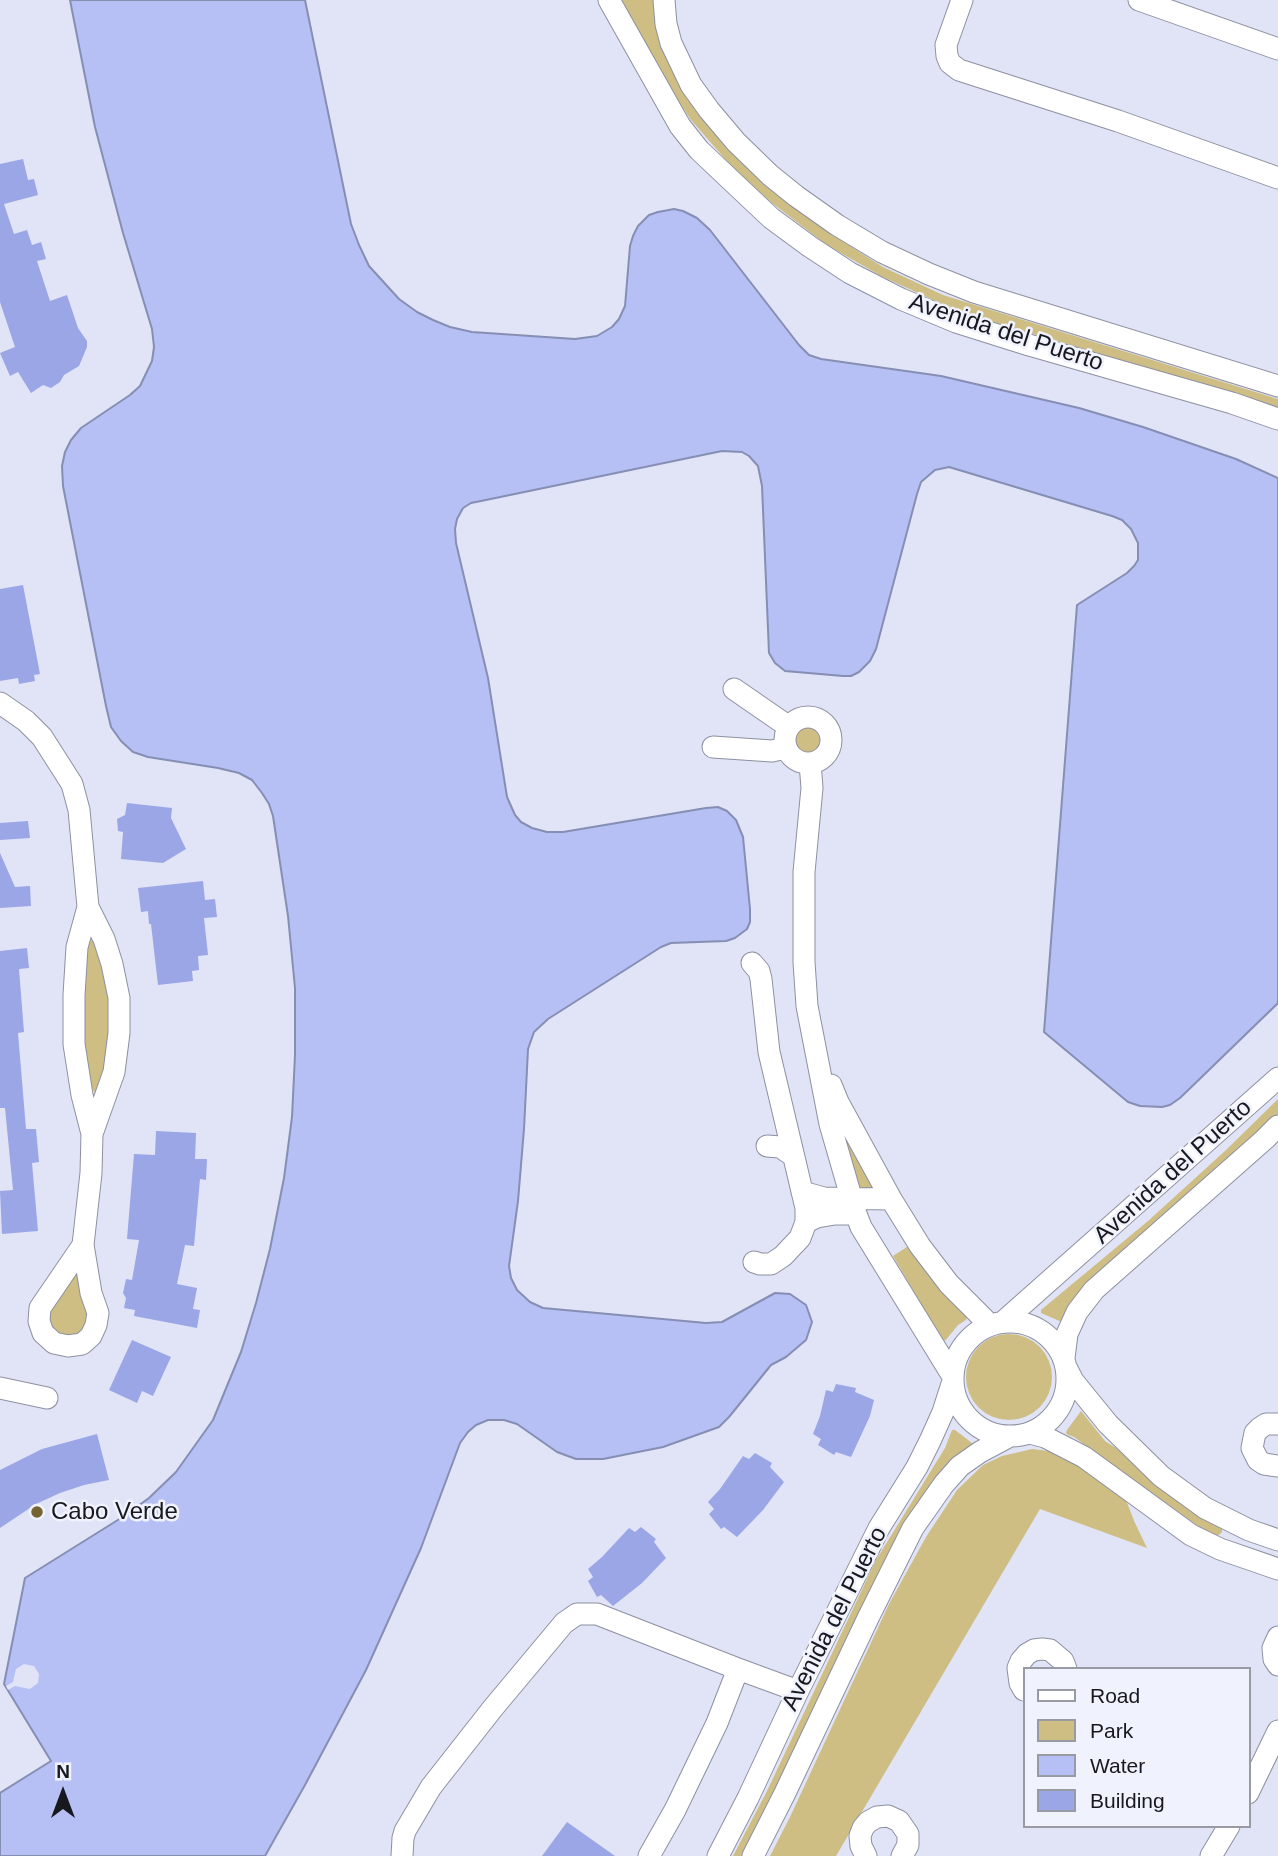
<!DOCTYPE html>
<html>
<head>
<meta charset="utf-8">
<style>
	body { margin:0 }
	#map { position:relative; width:1278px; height:1856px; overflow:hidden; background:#e0e4f6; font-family:Arial,sans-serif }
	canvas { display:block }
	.legend { position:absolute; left:1023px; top:1667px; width:228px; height:161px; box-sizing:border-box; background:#f0f2fd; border:2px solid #999ba4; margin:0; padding:9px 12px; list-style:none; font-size:21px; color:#17191f }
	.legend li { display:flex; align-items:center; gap:14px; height:35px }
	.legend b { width:35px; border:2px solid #999ba4 }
	.north { position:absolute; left:28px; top:1758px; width:70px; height:70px; -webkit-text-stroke:5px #f0f2fd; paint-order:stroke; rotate:0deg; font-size:19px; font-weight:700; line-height:28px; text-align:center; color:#17191f }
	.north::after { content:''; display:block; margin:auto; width:24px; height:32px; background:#17191f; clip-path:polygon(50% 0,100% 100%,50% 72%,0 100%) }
</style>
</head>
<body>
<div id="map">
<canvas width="1278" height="1856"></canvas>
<ul class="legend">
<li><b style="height:9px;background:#fff"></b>Road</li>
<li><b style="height:19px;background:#cfbe83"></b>Park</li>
<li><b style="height:19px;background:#b6c0f4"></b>Water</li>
<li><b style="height:19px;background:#9aa6e5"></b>Building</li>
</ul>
<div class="north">N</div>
</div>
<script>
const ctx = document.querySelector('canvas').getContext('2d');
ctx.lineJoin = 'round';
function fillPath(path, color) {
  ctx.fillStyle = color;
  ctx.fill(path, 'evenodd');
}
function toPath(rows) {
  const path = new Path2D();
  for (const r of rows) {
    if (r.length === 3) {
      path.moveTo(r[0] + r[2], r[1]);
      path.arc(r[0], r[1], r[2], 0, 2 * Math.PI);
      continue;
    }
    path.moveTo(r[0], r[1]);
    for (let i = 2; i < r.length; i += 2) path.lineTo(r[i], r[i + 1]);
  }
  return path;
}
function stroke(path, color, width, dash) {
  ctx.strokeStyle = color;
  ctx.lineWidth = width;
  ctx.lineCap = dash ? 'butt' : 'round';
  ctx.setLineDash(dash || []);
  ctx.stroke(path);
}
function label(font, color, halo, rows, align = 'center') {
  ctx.font = font + ' Arial,sans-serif';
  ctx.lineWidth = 5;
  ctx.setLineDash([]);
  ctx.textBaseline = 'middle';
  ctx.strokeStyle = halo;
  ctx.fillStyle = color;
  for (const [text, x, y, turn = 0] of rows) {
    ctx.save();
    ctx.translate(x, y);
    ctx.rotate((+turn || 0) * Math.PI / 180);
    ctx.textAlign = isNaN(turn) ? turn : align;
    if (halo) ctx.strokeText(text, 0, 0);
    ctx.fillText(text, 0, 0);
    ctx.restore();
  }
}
fillPath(toPath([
	[621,0,658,0,659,19,777,193,831,234,883,267,943,295,1278,399,1278,410,1238,395,1003,325,942,304,881,276,827,245,772,203,733,168,691,120,670,88],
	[807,740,13],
	[89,940,94,941,109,989,114,1030,107,1082,97,1096,91,1087,86,1067,81,999,83,953],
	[1278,1099,1278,1114,1064,1323,1041,1313,1041,1310,1148,1221,1226,1150],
	[834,1113,877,1192,861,1193],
	[910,1245,967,1317,966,1320,958,1325,945,1341,940,1336,893,1256],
	[73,1271,82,1272,92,1319,83,1338,55,1338,46,1316],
	[1009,1377,43],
	[1081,1411,1105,1441,1135,1460,1222,1527,1222,1532,1219,1535,1213,1535,1205,1531,1074,1437,1068,1435,1066,1433,1067,1430],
	[952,1430,955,1430,972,1443,973,1446,963,1453,744,1856,733,1856,767,1791,876,1560,945,1448],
	[1032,1449,1065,1453,1124,1495,1135,1523,1147,1548,1040,1509,836,1856,770,1856,790,1817,889,1604,926,1537,957,1490,983,1465,1002,1456]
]), '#cfbe83');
const water = toPath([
	[70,0,305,0,351,224,359,245,369,266,399,299,417,312,433,320,450,327,472,332,575,339,597,336,612,327,619,319,625,306,630,246,633,236,638,226,649,215,658,212,674,209,683,211,697,218,710,230,799,345,809,355,821,359,941,376,1079,408,1143,427,1236,459,1278,478,1278,1003,1180,1098,1170,1105,1162,1107,1140,1106,1128,1102,1044,1032,1077,605,1127,573,1134,566,1138,560,1138,543,1131,529,1122,520,1112,516,949,467,935,470,921,482,917,494,876,649,870,661,859,672,851,676,843,676,785,671,775,663,769,653,762,486,758,466,749,456,742,452,722,451,481,501,471,503,463,508,457,519,455,529,456,543,488,678,507,797,515,815,521,822,532,828,547,832,563,832,706,808,718,807,727,811,736,820,743,837,750,909,750,922,747,929,735,938,726,941,671,943,661,947,548,1019,534,1032,528,1049,524,1129,518,1201,509,1266,511,1278,517,1290,530,1302,543,1308,706,1323,722,1322,775,1293,790,1294,806,1305,812,1322,806,1340,786,1357,771,1365,729,1417,719,1427,663,1447,603,1459,576,1459,557,1452,517,1424,504,1420,488,1420,476,1425,468,1432,460,1443,421,1548,366,1670,305,1785,265,1856,0,1856,0,1793,51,1761,4,1684,25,1578,121,1518,149,1498,176,1472,213,1420,241,1352,256,1303,270,1249,284,1178,292,1117,295,1055,295,988,288,916,273,816,269,804,262,793,252,780,239,773,218,768,148,757,133,752,121,741,111,727,106,706,63,486,62,466,65,452,71,440,81,428,130,395,140,386,152,361,154,347,152,329,123,233,95,127,70,0]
]);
fillPath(water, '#b6c0f4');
stroke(water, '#868eb4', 2);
fillPath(toPath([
	[24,1664,34,1666,39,1674,38,1683,30,1689,15,1686,8,1690,6,1686,13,1682,16,1669]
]), '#e0e4f6');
fillPath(toPath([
	[23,159,28,180,34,179,38,195,4,204,14,234,27,230,32,245,41,242,46,259,37,261,50,301,67,295,78,328,87,341,87,347,79,366,64,375,60,382,51,388,43,385,31,393,18,372,10,376,0,353,15,347,0,302,0,164],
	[23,585,40,674,34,675,35,681,19,684,18,678,0,681,0,589],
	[127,803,172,808,171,818,186,849,163,863,121,859,123,832,118,831,117,819,125,815],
	[28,821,30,838,0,840,0,823],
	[0,853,15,887,30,886,31,906,0,908],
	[203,881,205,900,215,899,217,917,204,918,208,955,198,956,199,970,192,971,193,981,158,985,151,924,149,924,148,911,141,912,138,888],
	[27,948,29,968,19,969,24,1032,18,1033,26,1129,36,1129,39,1162,32,1163,38,1231,2,1234,0,1191,13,1190,5,1108,0,1108,0,951],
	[156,1131,196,1133,195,1159,207,1159,206,1180,200,1179,194,1246,185,1245,177,1284,197,1288,193,1309,200,1310,197,1328,134,1316,135,1310,124,1308,126,1298,123,1293,126,1279,132,1280,139,1240,127,1239,134,1154,155,1155],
	[132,1340,171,1357,153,1396,142,1391,137,1403,109,1390],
	[836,1384,856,1388,855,1392,874,1400,870,1416,851,1457,836,1452,834,1455,818,1445,821,1439,813,1434,820,1416,826,1390,833,1392],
	[97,1434,109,1480,84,1485,60,1493,36,1504,0,1528,0,1470,42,1449],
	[755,1453,772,1463,770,1467,784,1482,763,1510,737,1537,724,1527,721,1529,709,1514,714,1509,708,1502,720,1489,743,1456,749,1459],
	[641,1527,656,1539,654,1542,666,1558,642,1583,613,1606,601,1595,597,1597,588,1581,593,1577,588,1569,602,1557,629,1528,635,1532],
	[567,1822,615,1856,542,1856]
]), '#9aa6e5');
const street = toPath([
	[609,0,680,126,699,150,771,218,809,246,850,273,901,299,956,322,1029,345,1232,403,1278,419],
	[664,0,666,24,671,43,691,85,709,110,736,142,770,175,796,196,837,225,882,252,929,274,974,292,1278,386],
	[962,0,946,45,947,56,950,63,959,70,1118,121,1278,178],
	[1139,0,1278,49],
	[734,689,789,727],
	[0,703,26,721,42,737,72,784,79,810,88,907,104,939,112,964,119,998,119,1033,114,1072,92,1134],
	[808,740,23],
	[713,747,772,751,786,748],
	[810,763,812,788,804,872,804,962,807,1006,830,1124,856,1214,861,1227,952,1375],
	[752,963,759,971,761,979,769,1052,806,1208,806,1222,800,1238,783,1256,771,1264,760,1264,754,1262],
	[831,1085,838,1102,891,1199,920,1246,949,1284,990,1325],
	[767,1146,780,1147,792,1155],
	[802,1192,824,1198,891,1199],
	[806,1222,817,1217,835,1214,856,1214],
	[83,1245,40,1308,39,1321,43,1333,54,1343,68,1346,82,1344,91,1336,96,1325,98,1313,91,1293,83,1245,91,1173,92,1134,82,1095,74,1044,74,995,77,947,88,907],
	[1004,1321,1278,1078],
	[1010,1379,57],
	[1064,1358,1067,1334,1077,1312,1094,1290,1265,1139,1278,1126],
	[1067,1369,1073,1381,1108,1424,1161,1476,1205,1508,1249,1530,1278,1540],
	[0,1388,47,1398],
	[1278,1424,1266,1424,1260,1428,1255,1433,1252,1448,1258,1460,1264,1464,1278,1466],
	[1030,1433,1045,1437,1084,1457,1191,1535,1220,1549,1278,1569],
	[1278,1637,1273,1648,1274,1659,1278,1665],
	[1024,1690,1020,1683,1018,1668,1021,1661,1027,1654,1034,1650,1042,1649,1050,1650,1063,1661,1066,1669],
	[1248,1793,1278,1731],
	[402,1856,403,1838,405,1831,431,1787,493,1708,564,1623,577,1614,597,1614,738,1669,798,1691],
	[649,1856,675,1810,717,1723,738,1669],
	[718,1856,748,1798,798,1691,879,1528,917,1467,930,1441,943,1412,952,1384],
	[753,1856,784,1795,869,1616,913,1528,944,1484,960,1466,980,1452,1010,1436],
	[866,1856,861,1846,860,1836,863,1828,868,1822,877,1817,888,1816,899,1821,908,1834,908,1845,902,1856],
	[1211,1856,1229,1826]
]);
stroke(street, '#8d90a0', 23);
stroke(street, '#fff', 21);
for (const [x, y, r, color] of [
	[37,1512,7,"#746533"]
]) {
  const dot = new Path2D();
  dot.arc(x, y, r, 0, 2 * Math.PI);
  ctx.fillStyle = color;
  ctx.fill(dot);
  stroke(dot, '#f0f2fd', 2.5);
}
label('24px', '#17191f', '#f0f2fd', [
	["Avenida del Puerto",1006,333,18],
	["Avenida del Puerto",1173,1172,-42],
	["Avenida del Puerto",835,1619,-63]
]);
label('24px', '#17191f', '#f0f2fd', [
	["Cabo Verde",51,1512]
], 'left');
</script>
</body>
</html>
